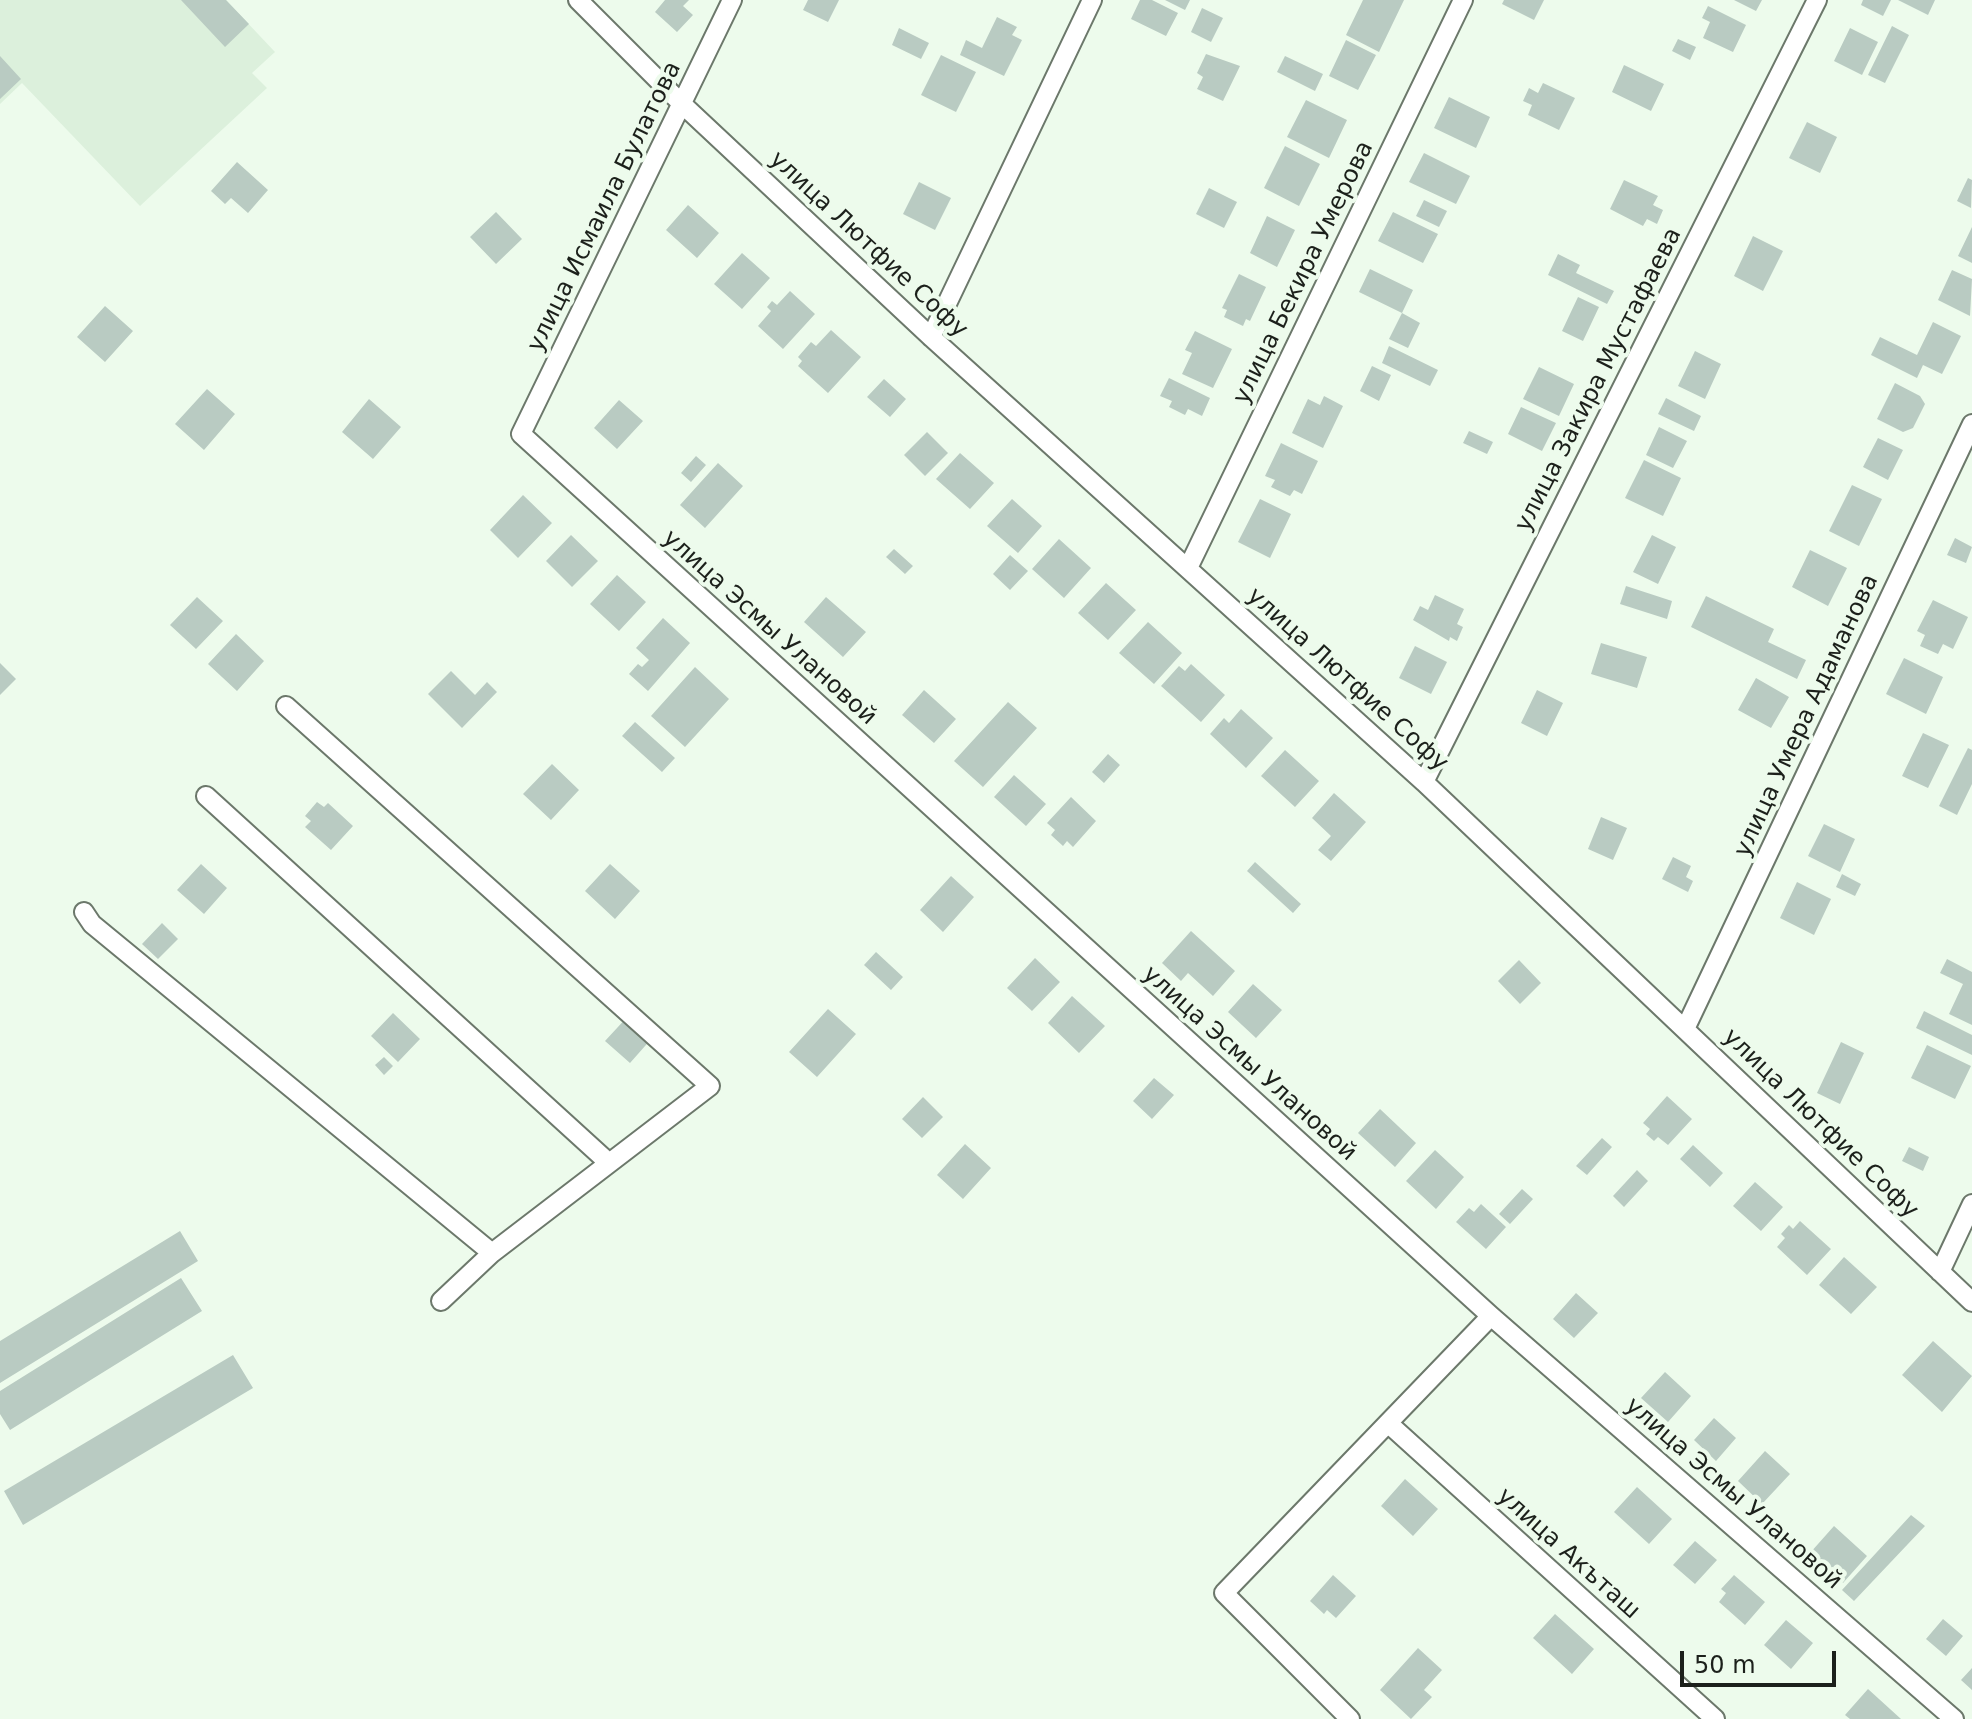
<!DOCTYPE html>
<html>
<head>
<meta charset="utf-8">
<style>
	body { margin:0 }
	#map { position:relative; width:1972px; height:1719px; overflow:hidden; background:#edfbec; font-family:"DejaVu Sans",sans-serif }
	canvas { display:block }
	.scale { position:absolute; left:1680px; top:1651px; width:156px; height:36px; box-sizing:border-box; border:4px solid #1c201b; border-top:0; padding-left:10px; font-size:24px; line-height:28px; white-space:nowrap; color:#1c201b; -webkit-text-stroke:6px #edfbec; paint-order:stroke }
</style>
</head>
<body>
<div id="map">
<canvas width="1972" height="1719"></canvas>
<div class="scale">50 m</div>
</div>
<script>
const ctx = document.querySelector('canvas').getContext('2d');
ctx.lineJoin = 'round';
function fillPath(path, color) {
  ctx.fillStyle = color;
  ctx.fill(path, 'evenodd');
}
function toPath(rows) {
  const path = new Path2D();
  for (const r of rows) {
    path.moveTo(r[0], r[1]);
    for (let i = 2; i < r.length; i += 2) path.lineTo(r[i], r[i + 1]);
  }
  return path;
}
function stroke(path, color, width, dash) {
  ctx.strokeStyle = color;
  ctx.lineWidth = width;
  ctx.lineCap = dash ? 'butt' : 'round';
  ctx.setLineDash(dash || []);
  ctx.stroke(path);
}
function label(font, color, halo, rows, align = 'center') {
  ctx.font = font + ' "DejaVu Sans",sans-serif';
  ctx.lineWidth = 8;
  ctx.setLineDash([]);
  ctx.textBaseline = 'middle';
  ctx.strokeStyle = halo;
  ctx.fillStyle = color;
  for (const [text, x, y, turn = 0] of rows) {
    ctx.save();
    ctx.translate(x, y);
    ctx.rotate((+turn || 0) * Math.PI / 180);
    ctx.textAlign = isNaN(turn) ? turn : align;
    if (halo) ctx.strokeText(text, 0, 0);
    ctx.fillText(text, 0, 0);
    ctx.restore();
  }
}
fillPath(toPath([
	[0,0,226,0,275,52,252,73,267,88,140,206,22,83,0,104]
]), '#dcf0dc');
fillPath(toPath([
	[181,0,226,0,249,24,225,47],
	[665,0,689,0,683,6,693,15,677,32,655,12],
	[808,0,839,0,828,22,803,10],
	[1140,0,1152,0,1178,13,1166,36,1131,19],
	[1165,0,1190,0,1185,10],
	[1363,0,1404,0,1379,52,1346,35],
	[1504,0,1544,0,1534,20,1502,4],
	[1734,0,1762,0,1756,11],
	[1863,0,1891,0,1883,16,1861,5],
	[1898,0,1935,0,1928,15],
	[1708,6,1746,25,1733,52,1703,38,1710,22,1702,18],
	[1202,8,1223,18,1211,42,1191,32],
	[997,17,1017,27,1012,35,1022,40,1004,76,960,55,966,40,982,48],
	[1892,26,1909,35,1885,83,1868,75],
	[899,28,929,43,921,59,892,45],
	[1850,28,1878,42,1862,75,1834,61],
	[1678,39,1696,47,1690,60,1672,51],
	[1346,40,1376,55,1358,90,1329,76],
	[1206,54,1240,66,1223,101,1197,89,1203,77,1197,73],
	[941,55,976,72,956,112,921,95],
	[0,56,21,79,0,99],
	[1285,56,1323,74,1315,91,1277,72],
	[1624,65,1664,84,1651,111,1612,92],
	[1543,83,1575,98,1559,130,1528,115,1532,105,1523,101,1529,88,1538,93],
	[1449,97,1490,117,1476,148,1434,128],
	[1306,100,1347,120,1329,158,1287,137],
	[1807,122,1837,137,1820,173,1789,158],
	[1285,146,1320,164,1299,206,1264,188],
	[1424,153,1470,176,1456,204,1409,182],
	[237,162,268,190,248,213,231,198,225,204,211,191],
	[1968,178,1972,180,1971,208,1957,201],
	[1624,180,1658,196,1653,205,1663,210,1657,224,1647,219,1643,226,1610,209],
	[919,182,951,198,935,230,903,214],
	[1209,188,1237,202,1224,228,1196,214],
	[1424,200,1447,211,1439,227,1416,216],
	[688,205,719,233,697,258,666,230],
	[496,212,522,239,496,264,470,237],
	[1393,212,1438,234,1423,263,1378,241],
	[1267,216,1295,230,1277,267,1250,253],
	[1972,227,1972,263,1958,256],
	[1753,236,1783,251,1763,291,1734,276],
	[742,253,770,278,742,309,714,284],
	[1558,254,1580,265,1576,273,1614,291,1607,304,1548,275],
	[1370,269,1413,290,1402,313,1359,292],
	[1952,270,1972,279,1970,316,1938,300],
	[1239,274,1266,287,1250,321,1246,319,1243,326,1224,317,1227,310,1222,308],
	[790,291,815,314,783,349,758,326,771,311,767,307,772,301,777,305],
	[1578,297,1599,307,1583,341,1562,331],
	[105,306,133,331,105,362,77,337],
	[1402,313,1420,323,1408,348,1389,339],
	[1933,322,1961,336,1942,374,1923,365,1917,378,1871,355,1880,337,1917,355],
	[831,330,861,357,828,393,798,366,802,361,798,357,811,342,816,346],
	[1195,331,1232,349,1213,388,1182,374,1192,353,1185,350],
	[1389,346,1438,370,1430,386,1382,363],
	[1695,351,1721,364,1705,399,1678,386],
	[1372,366,1391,375,1379,401,1360,391],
	[1539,367,1574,384,1559,416,1523,399],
	[1169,378,1210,398,1202,416,1188,409,1185,415,1169,407,1172,401,1160,396],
	[884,379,906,399,890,417,867,397],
	[1895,383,1920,396,1925,404,1913,428,1903,432,1877,419],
	[207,389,235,414,204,450,175,424],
	[1324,396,1343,406,1323,448,1292,433,1308,399,1320,405],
	[1666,398,1701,416,1694,431,1658,414],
	[369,399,401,427,373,459,342,432],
	[619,400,643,421,617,449,594,428],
	[1521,407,1556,423,1542,451,1508,434],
	[1659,427,1687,441,1673,468,1646,455],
	[1469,431,1493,442,1487,454,1463,443],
	[927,432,948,453,925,476,904,455],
	[1878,438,1903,450,1888,480,1863,467],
	[1281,443,1318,461,1302,494,1294,490,1290,496,1271,487,1275,480,1265,476],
	[960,453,994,483,970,509,936,479],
	[696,456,706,465,691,482,681,473],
	[1644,460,1681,478,1663,516,1625,498],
	[718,463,743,486,705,528,680,505],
	[1852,485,1882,499,1859,546,1829,531],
	[523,495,552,523,518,558,490,530],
	[1012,499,1042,526,1018,553,987,526],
	[1260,499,1291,514,1270,558,1238,542],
	[571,535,598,561,572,587,546,561],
	[1652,535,1676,547,1658,584,1633,572],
	[1955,538,1972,547,1966,563,1947,555],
	[1059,539,1091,568,1064,598,1032,569],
	[894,549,913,566,905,574,886,557],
	[1810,550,1847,568,1828,606,1792,587],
	[1010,555,1028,571,1010,590,993,574],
	[617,575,646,602,619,631,590,604],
	[1106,583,1136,610,1108,640,1078,613],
	[1626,586,1672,601,1667,619,1620,604],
	[1435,595,1464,609,1457,624,1463,627,1457,641,1450,637,1449,641,1413,620,1420,606,1428,610],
	[1706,596,1774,629,1768,642,1806,660,1797,679,1691,627],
	[197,597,223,621,196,649,170,625],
	[826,597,866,632,843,657,804,622],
	[1933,600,1968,617,1953,649,1943,644,1938,654,1920,646,1925,635,1917,631],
	[663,618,690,643,648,691,629,674,638,664,642,667,649,660,636,648],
	[1148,622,1182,653,1154,684,1119,653],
	[236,634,264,661,237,691,208,664],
	[1601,643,1647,657,1637,688,1591,674],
	[1415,646,1447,662,1431,694,1399,678],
	[1904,658,1943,677,1926,714,1886,694],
	[0,663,16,679,0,695],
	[1191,664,1225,695,1201,722,1161,686,1179,666,1185,671],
	[695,667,729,699,685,747,651,716],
	[451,671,475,695,487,682,497,692,462,728,428,694],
	[1756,678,1789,697,1771,728,1738,710],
	[924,690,956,719,934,743,902,715],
	[1537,690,1563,703,1547,736,1521,723],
	[1008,702,1037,728,983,787,954,761],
	[1241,709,1273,738,1246,768,1210,734,1224,718,1229,723],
	[635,722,675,758,662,772,622,736],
	[1923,733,1949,745,1928,788,1902,776],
	[1968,748,1972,750,1972,784,1957,815,1939,806],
	[1285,750,1319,781,1295,807,1261,776],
	[1108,754,1120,765,1104,783,1092,772],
	[552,764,579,790,551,820,523,794],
	[1014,775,1046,804,1026,826,994,797],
	[1334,793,1366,822,1331,861,1318,850,1331,836,1312,818],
	[1071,797,1096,821,1073,847,1067,841,1063,846,1051,835,1055,830,1047,823],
	[317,802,324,807,328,803,353,826,331,850,305,827,311,821,305,816],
	[1601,817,1627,828,1613,860,1588,849],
	[1824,824,1855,839,1840,872,1808,856],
	[1673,857,1691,866,1686,877,1693,881,1688,892,1662,879],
	[1255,862,1301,904,1293,913,1247,871],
	[201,864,227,888,204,914,177,890],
	[610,864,640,891,615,919,585,891],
	[1842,874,1861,884,1855,896,1836,887],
	[951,876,974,897,943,932,920,910],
	[1797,882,1831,899,1814,935,1780,918],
	[162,923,178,939,158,959,142,944],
	[1191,931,1235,971,1213,996,1188,973,1181,981,1162,963],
	[876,952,903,977,891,990,864,965],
	[1035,958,1060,982,1032,1011,1007,988],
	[1947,959,1972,972,1972,1025,1949,1014,1963,984,1940,973],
	[1519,960,1541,983,1520,1004,1498,981],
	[1253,984,1282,1010,1256,1038,1228,1012],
	[1072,996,1105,1026,1079,1053,1048,1023],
	[828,1009,856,1034,817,1077,789,1052],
	[1924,1011,1972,1035,1972,1055,1916,1028],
	[393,1013,420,1039,398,1062,371,1036],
	[629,1015,653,1037,630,1063,605,1041],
	[1841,1042,1864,1053,1840,1104,1817,1093],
	[1927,1045,1971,1066,1955,1099,1911,1078],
	[384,1057,393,1066,384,1075,375,1065],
	[1154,1078,1174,1095,1152,1119,1133,1101],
	[1667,1096,1692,1119,1668,1145,1658,1137,1654,1141,1646,1134,1650,1129,1643,1123],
	[923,1097,943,1117,922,1138,902,1119],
	[1380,1109,1416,1143,1395,1167,1358,1133],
	[1602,1138,1612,1147,1587,1175,1576,1166],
	[965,1144,991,1168,963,1199,937,1175],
	[1693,1145,1723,1173,1710,1187,1680,1159],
	[1909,1147,1929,1157,1923,1171,1902,1161],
	[1435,1150,1464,1177,1436,1209,1406,1181],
	[1637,1170,1648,1181,1624,1207,1613,1196],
	[1755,1182,1783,1207,1761,1231,1733,1206],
	[1522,1189,1533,1199,1510,1224,1499,1214],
	[1481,1204,1506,1227,1486,1249,1456,1222,1469,1208,1474,1212],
	[1800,1221,1831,1249,1807,1275,1777,1247,1785,1238,1781,1234,1789,1225,1793,1229],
	[180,1231,198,1261,0,1383,0,1341],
	[1844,1257,1877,1287,1851,1314,1819,1285],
	[181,1278,202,1311,10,1430,0,1414,0,1391],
	[1576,1293,1598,1313,1574,1338,1553,1319],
	[1933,1341,1972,1376,1942,1412,1902,1375],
	[233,1355,253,1388,23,1525,4,1491],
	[1665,1372,1691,1396,1668,1422,1641,1398],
	[1714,1418,1736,1438,1716,1461,1694,1440],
	[1765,1451,1790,1474,1762,1504,1738,1481],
	[1405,1479,1438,1509,1413,1536,1381,1506],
	[1637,1487,1672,1519,1649,1544,1614,1512],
	[1911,1515,1925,1526,1854,1601,1842,1590],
	[1834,1526,1867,1556,1843,1583,1810,1553],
	[1695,1541,1717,1560,1695,1584,1673,1565],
	[1333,1575,1356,1596,1336,1618,1327,1610,1324,1614,1310,1601],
	[1734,1575,1765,1602,1745,1625,1719,1602,1726,1593,1721,1589],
	[1555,1614,1594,1649,1572,1674,1533,1638],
	[1943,1619,1963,1636,1946,1656,1926,1639],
	[1786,1620,1813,1643,1791,1669,1764,1645],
	[1418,1648,1442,1670,1424,1690,1432,1697,1411,1719,1380,1690],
	[1972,1668,1972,1690,1961,1680],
	[1868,1689,1901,1719,1850,1719,1845,1715]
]), '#b9cbc2');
const street = toPath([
	[578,0,681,103,931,337,1424,782,1972,1302],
	[732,0,521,434,1491,1316,1954,1719],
	[931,337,1092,0],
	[1188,568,1463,0],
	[286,706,710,1086,492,1253,441,1301],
	[1424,782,1817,0],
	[206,796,609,1163],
	[84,912,92,924,492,1253],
	[1685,1029,1972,424],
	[1940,1272,1972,1204],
	[1389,1424,1715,1719],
	[1350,1719,1224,1593,1491,1316]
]);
stroke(street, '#6c786b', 22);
stroke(street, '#fff', 18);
label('24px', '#1c201b', '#edfbec', [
	["улица Исмаила Булатова",605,207,-64],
	["улица Лютфие Софу",868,245,43],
	["улица Бекира Умерова",1304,273,-64],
	["улица Закира Мустафаева",1599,380,-63],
	["улица Эсмы Улановой",769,628,42],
	["улица Лютфие Софу",1347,680,42],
	["улица Умера Адаманова",1807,716,-65],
	["улица Эсмы Улановой",1249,1064,42],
	["улица Лютфие Софу",1820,1124,44],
	["улица Эсмы Улановой",1733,1494,41],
	["улица Акъташ",1568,1554,42]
]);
</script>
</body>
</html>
